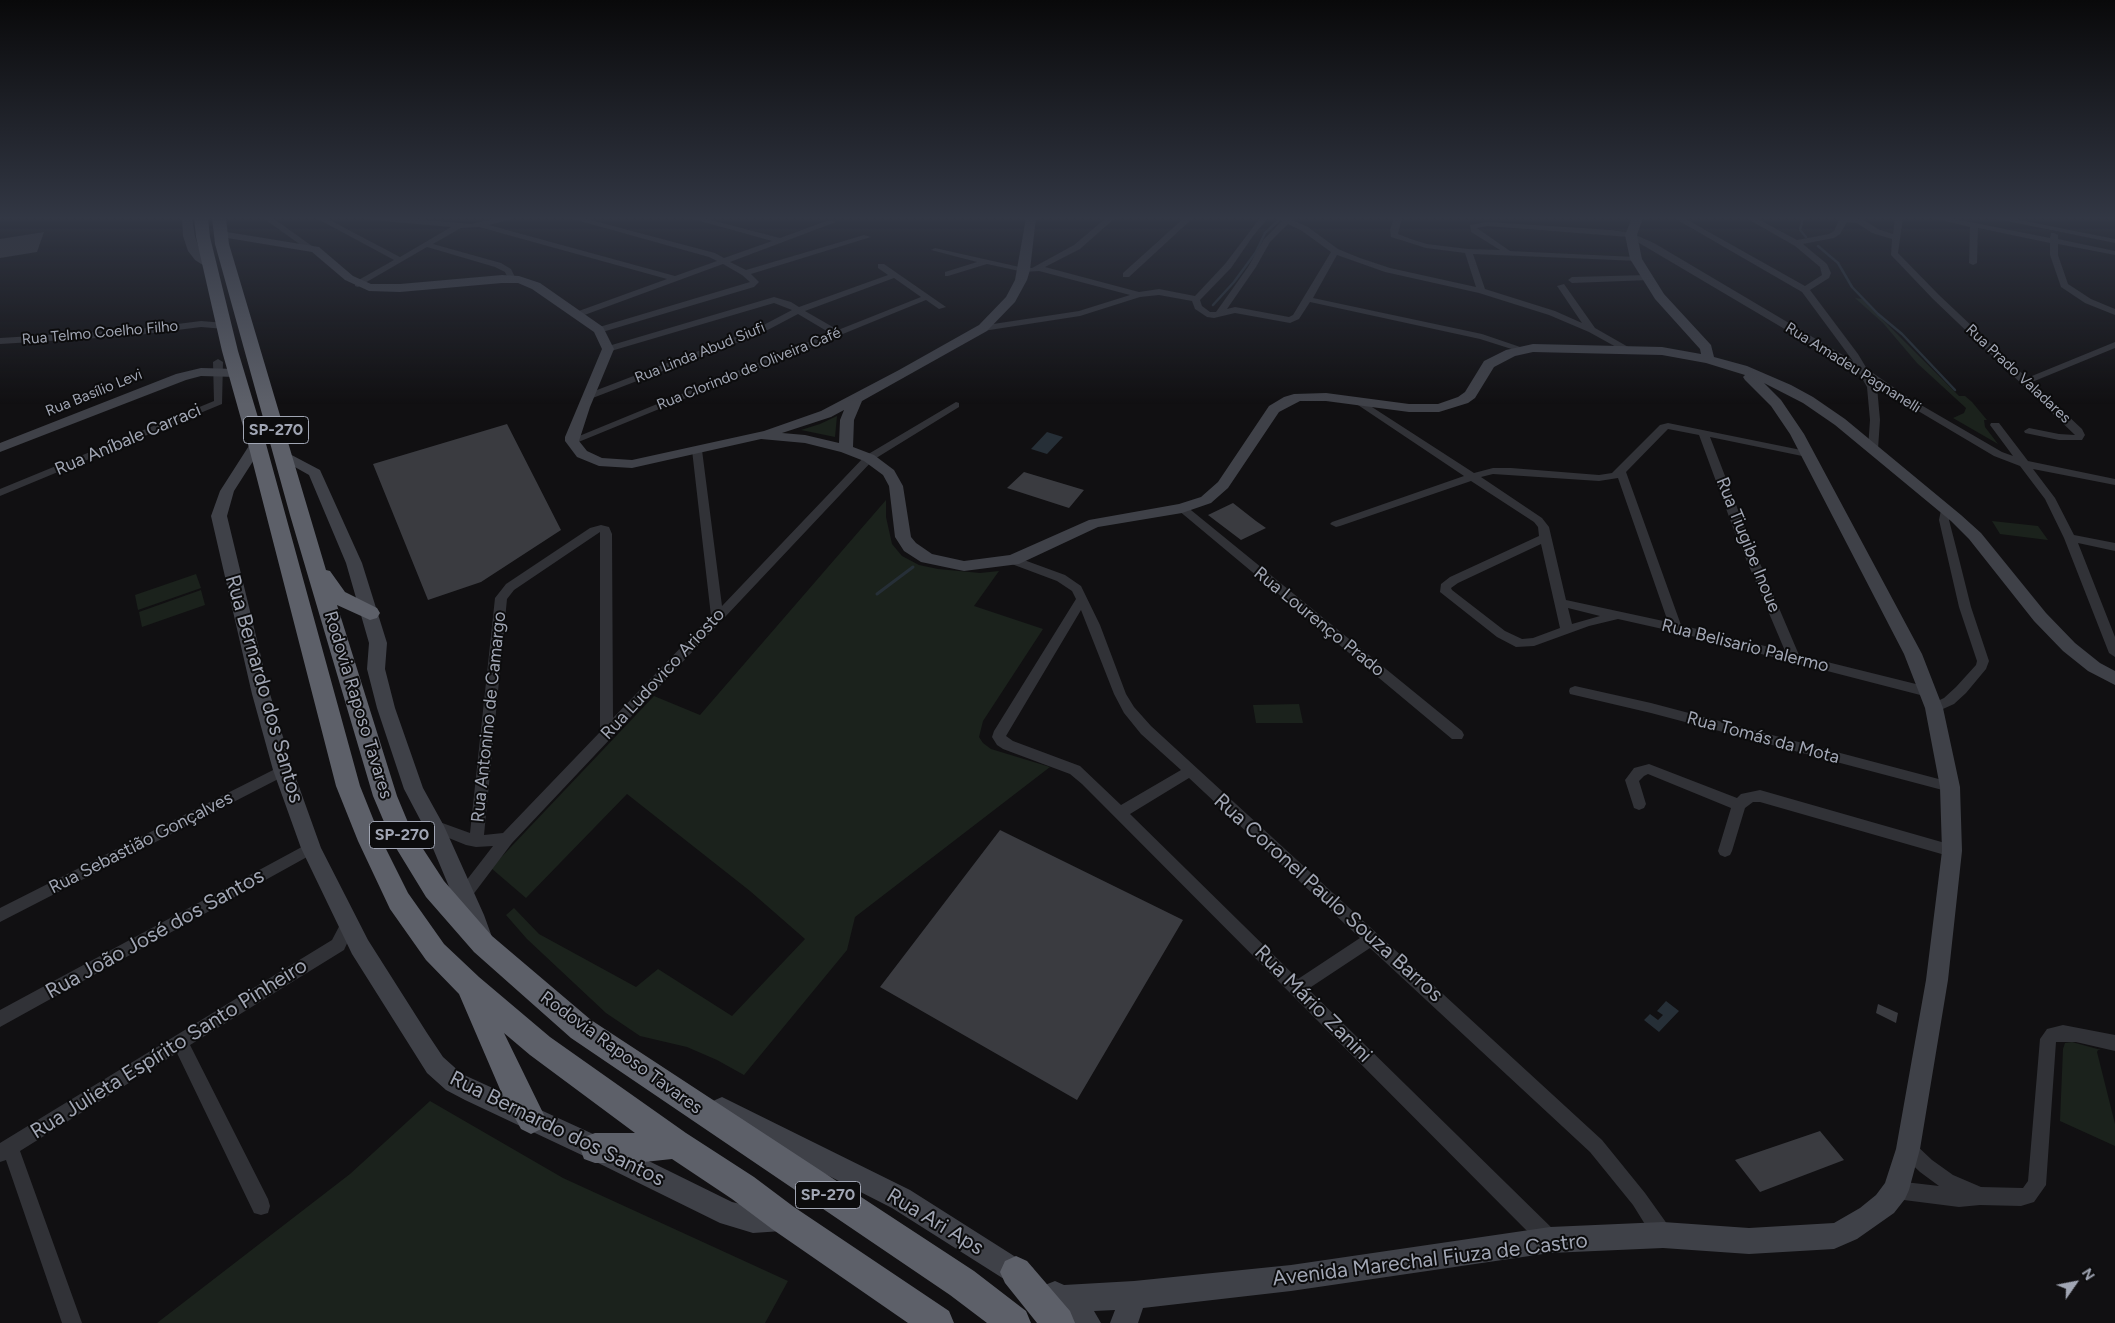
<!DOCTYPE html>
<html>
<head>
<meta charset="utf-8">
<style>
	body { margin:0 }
	#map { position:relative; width:2115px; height:1323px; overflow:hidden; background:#111012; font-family:Figtree,sans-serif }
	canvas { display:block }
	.north { position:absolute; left:2050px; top:1258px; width:50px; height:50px; -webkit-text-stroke:4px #0c0c0d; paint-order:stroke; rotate:57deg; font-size:14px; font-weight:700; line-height:20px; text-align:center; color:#a1a6b4 }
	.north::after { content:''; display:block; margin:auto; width:18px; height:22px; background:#a1a6b4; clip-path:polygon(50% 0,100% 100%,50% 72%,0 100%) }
</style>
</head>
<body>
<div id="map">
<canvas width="2115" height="1323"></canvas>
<div class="north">N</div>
</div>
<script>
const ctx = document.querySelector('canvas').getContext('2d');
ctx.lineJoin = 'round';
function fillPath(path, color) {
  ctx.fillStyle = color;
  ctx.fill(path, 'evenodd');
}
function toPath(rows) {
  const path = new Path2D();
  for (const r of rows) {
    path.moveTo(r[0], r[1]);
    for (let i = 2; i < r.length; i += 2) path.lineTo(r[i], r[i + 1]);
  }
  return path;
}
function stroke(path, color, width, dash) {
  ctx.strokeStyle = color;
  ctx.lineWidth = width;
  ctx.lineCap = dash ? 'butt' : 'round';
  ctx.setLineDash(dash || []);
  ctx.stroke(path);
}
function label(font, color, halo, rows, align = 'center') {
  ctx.font = font + ' Figtree,sans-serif';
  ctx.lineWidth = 4;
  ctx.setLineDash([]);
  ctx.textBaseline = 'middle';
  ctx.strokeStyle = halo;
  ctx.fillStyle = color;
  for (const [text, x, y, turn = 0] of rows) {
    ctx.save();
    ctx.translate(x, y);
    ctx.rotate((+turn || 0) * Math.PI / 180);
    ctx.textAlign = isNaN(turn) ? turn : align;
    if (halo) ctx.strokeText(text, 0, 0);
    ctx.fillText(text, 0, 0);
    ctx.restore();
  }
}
fillPath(toPath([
	[1855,298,1862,299,1959,396,1965,396,1972,402,1987,420,1984,420,1985,427,1998,444,1953,418,1964,413,1966,408,1917,363,1883,323],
	[837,416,835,437,801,430,820,424],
	[886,500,886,517,892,544,902,556,919,565,938,569,980,573,999,571,974,606,1043,629,983,721,979,737,983,743,991,749,1050,767,855,917,847,950,744,1075,717,1060,687,1047,640,1036,606,1013,527,939,506,915,514,908,539,934,636,987,658,969,732,1016,805,939,750,891,627,794,526,898,491,868,654,696,700,715],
	[1992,521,2038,526,2048,540,2000,534],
	[196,574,201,588,138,610,135,595],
	[201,590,205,605,142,627,139,612],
	[1299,704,1303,723,1256,723,1253,705],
	[2072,1042,2101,1050,2098,1050,2097,1052,2115,1124,2115,1146,2060,1121,2063,1049,2065,1043],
	[430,1101,563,1178,788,1281,765,1323,157,1323,350,1174]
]), '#1b221c');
fillPath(toPath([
	[1047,432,1063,437,1047,454,1031,449],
	[1666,1001,1679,1011,1659,1032,1644,1020,1650,1014,1658,1020,1663,1015,1657,1011]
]), '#262f37');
stroke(toPath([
	[1803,218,1800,230,1806,237],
	[1818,246,1838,263,1852,287,1878,314,1902,334,1955,390],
	[1213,305,1234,282,1256,252,1265,233,1278,221]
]), '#262f37', 2.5);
stroke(toPath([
	[877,594,913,567]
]), '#262f37', 3);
fillPath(toPath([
	[44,232,37,252,0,258,0,239],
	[507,424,561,530,481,582,428,600,373,464],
	[1024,472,1084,490,1069,508,1007,488],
	[1233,503,1256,521,1266,528,1241,540,1208,515],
	[1000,830,1183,920,1077,1100,880,987],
	[1878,1004,1898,1013,1896,1023,1876,1013],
	[1820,1131,1844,1160,1760,1192,1735,1160]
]), '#3a3b40');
fillPath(toPath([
	[263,218,273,218,312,246,305,248,263,218],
	[316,218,326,218,400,257,451,227,372,220,368,218,404,218,471,224,498,218,515,218,489,225,675,276,717,261,709,257,569,218,583,218,715,253,724,258,772,241,689,218,703,218,780,238,829,220,836,222,730,262,746,270,864,235,871,237,751,274,759,282,754,287,599,333,596,332,596,328,750,282,742,275,723,264,579,317,575,314,576,312,667,279,479,227,461,228,433,244,501,263,511,269,516,279,515,281,509,281,505,272,495,267,427,247,358,287,355,286,355,282,394,260,316,218],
	[1106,218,1115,218,1080,249,1045,267,1139,292,1159,289,1195,296,1225,264,1260,218,1268,218,1253,236,1231,268,1200,300,1202,306,1210,312,1216,312,1248,267,1264,239,1282,221,1277,218,1294,218,1292,220,1308,227,1338,249,1360,258,1390,268,1476,287,1465,253,1426,248,1391,237,1390,230,1394,218,1402,218,1398,234,1411,239,1427,244,1468,249,1500,250,1471,232,1470,225,1487,222,1612,230,1631,233,1654,243,1853,361,1802,292,1674,218,1684,218,1805,286,1822,275,1820,267,1795,246,1746,218,1756,218,1797,240,1829,234,1834,231,1839,220,1844,218,1862,219,1878,229,1893,234,1895,218,1903,218,1898,253,1939,295,2027,378,2115,342,2115,348,2032,382,2082,429,2085,435,2082,440,2059,440,2025,433,2024,431,2029,428,2059,434,2075,435,1933,299,1891,255,1892,239,1872,233,1857,223,1847,222,1840,234,1834,238,1803,244,1827,264,1831,273,1829,278,1810,290,1858,354,1867,369,1909,398,2002,452,2013,456,1990,425,1991,423,1999,423,2028,461,2115,479,2115,485,2033,469,2055,498,2074,535,2115,543,2115,551,2078,543,2115,637,2115,657,2109,653,2064,538,2045,499,2020,466,1994,456,1903,402,1874,383,1877,387,1880,420,1878,449,1873,452,1869,451,1868,449,1870,420,1867,387,1859,373,1629,237,1487,226,1477,228,1510,251,1636,257,1640,259,1639,261,1473,254,1485,289,1555,311,1582,323,1557,286,1564,284,1595,328,1630,348,1632,350,1627,353,1589,332,1549,315,1479,293,1385,272,1337,255,1313,298,1482,334,1526,349,1521,352,1480,339,1310,302,1299,319,1290,323,1235,313,1214,318,1207,317,1195,309,1192,301,1159,295,1140,297,1080,316,983,331,979,328,980,326,1079,311,1130,295,1039,271,1024,272,987,264,948,276,945,276,945,272,977,262,931,250,935,248,1024,268,1032,268,1074,245,1106,218],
	[1288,224,1302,231,1331,252,1293,315,1289,317,1235,307,1227,309,1256,267,1270,242,1288,224],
	[1184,218,1193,218,1129,277,1123,277,1123,273,1184,218],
	[1933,218,1950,218,2050,238,2051,233,2054,233,2058,235,2058,239,2115,251,2115,255,2058,244,2058,255,2068,284,2091,299,2115,309,2115,315,2085,303,2061,287,2050,255,2050,243,1978,228,1977,263,1973,265,1969,263,1970,227,1933,218],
	[1992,218,2010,218,2115,239,2115,243,1992,218],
	[878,264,884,264,946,307,939,309,926,300,576,443,572,444,567,441,830,333,798,314,762,333,590,399,584,399,584,395,756,329,792,310,774,303,611,351,605,351,605,347,774,297,791,302,799,307,888,275,878,268,878,264],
	[894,278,921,297,838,330,805,311,894,278],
	[1647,275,1651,278,1650,280,1572,283,1568,280,1572,277,1647,275],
	[201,321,225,323,229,326,225,329,201,327,130,336,0,344,0,338,130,330,201,321],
	[218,359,223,362,222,404,0,496,0,489,214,401,213,362,218,359],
	[1358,398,1474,473,1493,468,1511,468,1599,475,1612,473,1660,425,1668,423,1811,452,1812,454,1811,456,1807,457,1710,437,1747,533,1799,655,1928,687,1933,689,1934,692,1933,695,1928,697,1676,632,1618,619,1589,626,1534,646,1516,647,1497,637,1440,592,1441,584,1450,577,1539,536,1538,527,1534,522,1471,481,1340,526,1336,527,1330,524,1332,522,1464,476,1355,403,1355,399,1358,398],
	[1668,429,1699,435,1735,533,1785,651,1681,625,1626,472,1668,429],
	[1493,474,1599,481,1618,478,1668,622,1566,600,1549,527,1542,518,1481,477,1493,474],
	[1541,544,1560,628,1533,638,1522,639,1505,631,1452,590,1451,588,1458,583,1541,544],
	[1568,608,1600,616,1572,624,1568,608],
	[956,402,959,403,959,407,873,460,512,843,469,900,464,901,459,900,456,895,459,890,493,846,476,847,466,845,429,830,427,826,429,822,434,820,470,833,495,598,506,584,590,528,601,525,609,527,612,534,613,718,711,616,692,450,693,448,701,448,702,450,722,606,865,456,956,402],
	[600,532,600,732,503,833,484,835,507,599,514,590,600,532],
	[1182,505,1186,506,1462,731,1464,735,1462,739,1452,739,1178,510,1177,508,1178,506,1182,505],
	[1946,507,1951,510,1949,520,1958,555,1971,607,1989,661,1986,669,1966,693,1954,704,1934,713,1929,711,1927,708,1929,705,1944,698,1956,687,1976,665,1977,661,1959,607,1939,520,1941,510,1946,507],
	[1013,556,1065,575,1081,586,1100,625,1126,694,1134,707,1151,726,1602,1140,1645,1193,1670,1228,1672,1235,1670,1242,1663,1244,1656,1242,1633,1205,1590,1152,1370,948,1308,989,1557,1233,1559,1240,1557,1247,1550,1249,1543,1247,1082,784,1070,774,1003,749,997,745,992,737,994,731,1076,599,1072,591,1057,581,1009,563,1007,560,1013,556],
	[1081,610,1114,694,1124,713,1141,734,1181,770,1121,805,1080,766,1013,741,1006,736,1081,610],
	[1189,778,1360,938,1298,979,1130,814,1189,778],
	[1575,686,1651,703,1950,782,1955,783,1957,787,1955,791,1950,792,1651,713,1570,694,1569,691,1570,688,1575,686],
	[1649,764,1737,798,1741,794,1760,790,1952,845,1957,847,1959,851,1957,855,1952,857,1760,802,1753,802,1745,808,1732,851,1730,855,1725,857,1720,855,1718,851,1731,808,1648,774,1644,776,1639,781,1646,804,1644,808,1639,810,1634,808,1625,780,1634,768,1649,764],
	[283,765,288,766,290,770,288,774,0,922,0,908,283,765],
	[311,842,316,844,318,848,316,852,0,1027,0,1010,311,842],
	[348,917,353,919,356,924,344,950,190,1045,268,1199,270,1206,268,1213,261,1215,254,1213,177,1053,20,1151,82,1323,62,1323,6,1160,0,1162,0,1143,332,940,343,919,348,917],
	[2063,1025,2115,1035,2115,1051,2076,1042,2056,1042,2046,1185,2034,1202,2021,1206,1980,1205,1959,1207,1896,1199,1890,1196,1887,1190,1890,1184,1896,1181,1939,1186,1920,1172,1902,1155,1899,1149,1902,1143,1908,1140,1914,1143,1932,1160,1953,1175,1981,1187,2023,1188,2028,1181,2040,1039,2047,1029,2063,1025]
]), '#313237');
fillPath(toPath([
	[182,218,192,218,195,236,200,251,203,256,214,263,216,265,214,267,206,267,195,260,188,251,183,236,182,218],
	[1026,218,1036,218,1030,270,1027,280,1015,302,987,331,862,401,854,420,853,447,874,455,894,470,903,486,911,537,916,543,932,554,964,561,1010,555,1089,520,1179,504,1201,497,1218,482,1269,406,1284,397,1294,394,1326,393,1409,404,1438,404,1458,397,1465,392,1484,361,1506,350,1533,344,1662,347,1701,354,1700,349,1655,299,1630,259,1625,235,1632,218,1643,218,1637,235,1642,259,1664,294,1711,345,1714,357,1747,366,1791,385,1813,397,1845,419,1961,515,1981,533,2046,613,2075,643,2100,663,2115,671,2115,685,2088,671,2063,651,2034,621,1969,539,1951,521,1835,425,1803,403,1764,383,1781,400,1804,434,1922,654,1943,708,1960,787,1962,851,1948,980,1920,1149,1909,1190,1905,1199,1894,1213,1857,1239,1834,1249,1749,1254,1663,1248,1550,1253,1291,1291,1143,1308,1138,1323,1110,1323,1115,1310,1094,1311,1101,1323,1066,1323,1045,1305,1041,1295,1045,1285,1055,1281,1064,1285,1134,1281,1291,1265,1550,1227,1663,1222,1749,1228,1834,1223,1860,1208,1876,1195,1885,1183,1896,1149,1926,980,1942,851,1940,787,1925,708,1904,654,1790,434,1771,406,1745,380,1743,377,1745,375,1706,363,1662,355,1533,352,1515,356,1494,367,1475,398,1468,403,1439,412,1409,412,1326,401,1300,401,1279,412,1228,488,1211,503,1182,513,1098,527,1019,564,964,571,921,562,904,551,895,537,889,486,883,475,864,461,841,452,805,443,761,439,632,468,599,466,577,457,565,441,565,437,602,349,594,332,532,289,518,283,502,283,400,292,369,291,345,280,312,252,221,237,215,234,221,231,319,247,353,276,371,284,400,284,502,275,519,276,540,283,603,327,614,349,590,407,579,441,587,451,602,458,632,460,764,431,821,411,899,370,979,325,1006,297,1015,280,1026,218],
	[844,410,840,420,839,443,805,435,782,433,831,417,844,410],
	[201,368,237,369,244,373,237,377,201,376,186,380,0,452,0,443,176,374,201,368],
	[257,440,262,441,264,444,234,491,227,516,270,694,293,770,321,848,368,940,427,1033,443,1057,462,1074,604,1139,732,1202,753,1207,782,1205,791,1209,795,1218,791,1227,782,1231,753,1233,720,1223,586,1157,465,1100,446,1090,427,1073,352,954,301,848,273,770,252,694,211,516,220,491,252,441,257,440],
	[284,451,320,470,362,563,387,643,385,669,395,708,423,788,444,826,484,915,492,937,489,944,481,946,473,944,424,827,404,789,377,708,367,669,369,643,346,563,309,475,279,458,277,455,279,452,284,451],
	[722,1097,910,1190,1033,1268,1037,1277,1033,1286,1024,1290,1015,1286,892,1208,713,1117,710,1109,713,1101,722,1097]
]), '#3f4148');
fillPath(toPath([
	[194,218,208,218,210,237,238,351,266,444,360,786,382,841,408,893,444,944,479,977,550,1037,686,1133,754,1177,794,1207,949,1311,954,1323,908,1323,772,1229,732,1199,672,1159,635,1163,595,1163,584,1159,580,1148,584,1137,595,1133,635,1133,530,1055,504,1033,546,1119,541,1129,531,1134,521,1129,502,1094,459,994,426,960,390,909,358,841,336,786,248,444,222,351,196,237,194,218],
	[212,218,226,218,229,244,326,570,330,571,345,592,377,608,380,613,377,618,370,620,337,605,397,796,412,832,444,881,492,936,591,1020,974,1271,1026,1311,1031,1323,987,1323,950,1295,571,1038,474,952,426,897,393,843,373,796,290,515,215,244,212,218],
	[1016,1256,1027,1261,1070,1311,1075,1323,1037,1323,1005,1283,1000,1272,1005,1261,1016,1256]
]), '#5d6069');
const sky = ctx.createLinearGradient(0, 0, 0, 404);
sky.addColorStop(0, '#09090a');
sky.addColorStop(0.54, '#323744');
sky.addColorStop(1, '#32374400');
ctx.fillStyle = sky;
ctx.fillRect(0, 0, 2115, 404);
label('15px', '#a1a6b4', '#0c0c0d', [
	["Rua Telmo Coelho Filho",100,333,-5],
	["Rua Linda Abud Siufi",700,353,-22],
	["Rua Amadeu Pagnanelli",1853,368,32],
	["Rua Clorindo de Oliveira Café",749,369,-22],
	["Rua Prado Valadares",2018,374,43],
	["Rua Basílio Levi",94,393,-22]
]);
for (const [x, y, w] of [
	[276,430,65],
	[402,835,65],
	[828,1195,65]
]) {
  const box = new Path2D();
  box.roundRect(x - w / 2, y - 13.5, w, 27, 4);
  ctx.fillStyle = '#0c0c0d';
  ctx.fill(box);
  stroke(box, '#a1a6b4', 1);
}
label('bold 16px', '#a1a6b4', null, [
	["SP-270",276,430],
	["SP-270",402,835],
	["SP-270",828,1195]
]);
label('18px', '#a1a6b4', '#0c0c0d', [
	["Rua Aníbale Carraci",128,440,-23],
	["Rua Tiugibe Inoue",1748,545,68],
	["Rua Lourenço Prado",1319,622,39],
	["Rua Belisario Palermo",1745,646,14],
	["Rua Ludovico Ariosto",663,674,-47],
	["Rodovia Raposo Tavares",358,705,73],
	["Rua Antonino de Camargo",489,717,-84],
	["Rua Tomás da Mota",1763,738,15],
	["Rua Sebastião Gonçalves",141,843,-27],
	["Rodovia Raposo Tavares",621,1053,36]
]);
label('21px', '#a1a6b4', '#0c0c0d', [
	["Rua Bernardo dos Santos",264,689,74],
	["Rua Coronel Paulo Souza Barros",1328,898,42],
	["Rua João José dos Santos",155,934,-29],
	["Rua Mário Zanini",1313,1004,45],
	["Rua Julieta Espírito Santo Pinheiro",169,1049,-32],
	["Rua Bernardo dos Santos",557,1129,26],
	["Rua Ari Aps",935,1222,31],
	["Avenida Marechal Fiuza de Castro",1430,1260,-7]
]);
</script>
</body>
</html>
